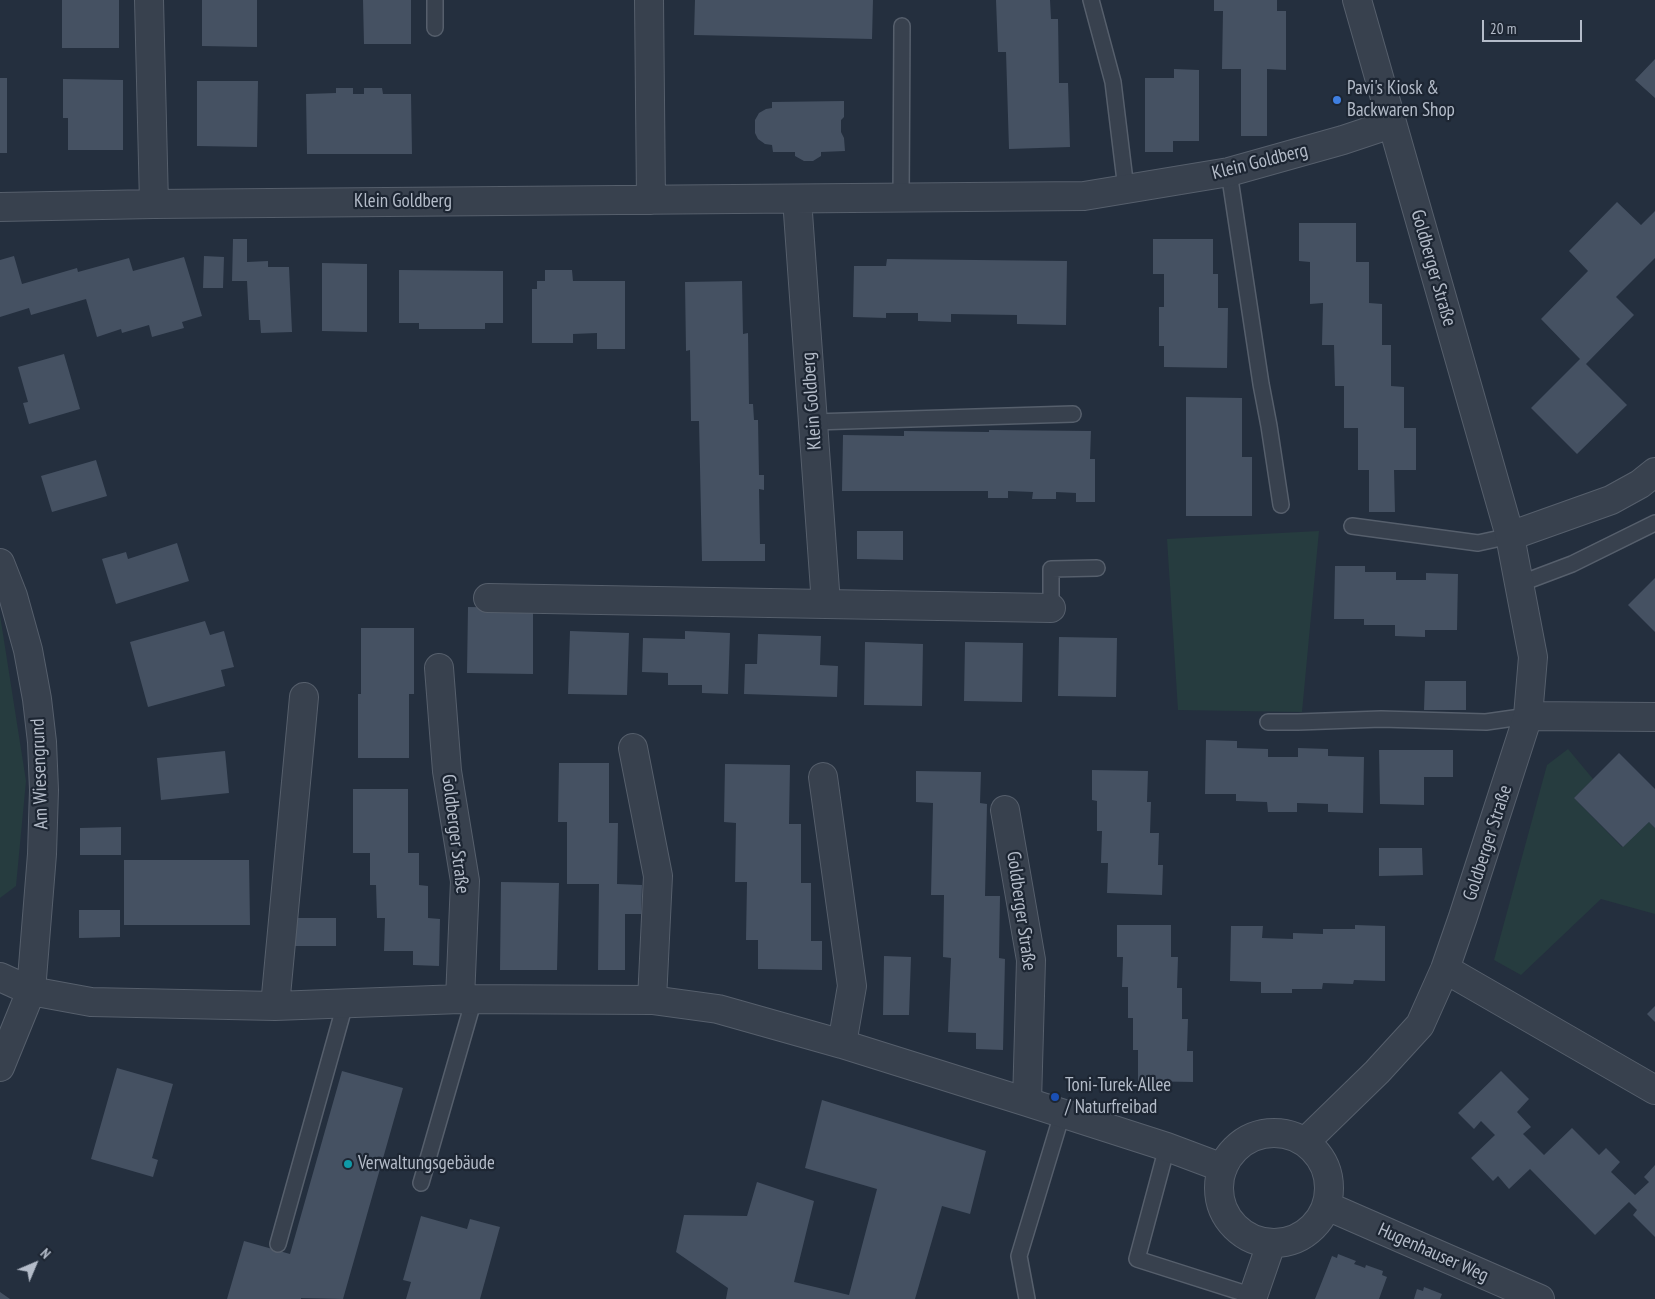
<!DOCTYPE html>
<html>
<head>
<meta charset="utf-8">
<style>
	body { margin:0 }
	#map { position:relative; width:1655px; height:1299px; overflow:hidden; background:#242f3e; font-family:"PT Sans Narrow",sans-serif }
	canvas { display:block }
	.north { position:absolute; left:10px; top:1239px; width:50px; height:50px; -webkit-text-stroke:4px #1d2633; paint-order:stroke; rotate:45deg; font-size:14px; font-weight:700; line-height:20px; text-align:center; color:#b4bcc9 }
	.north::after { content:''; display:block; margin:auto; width:18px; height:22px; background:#b4bcc9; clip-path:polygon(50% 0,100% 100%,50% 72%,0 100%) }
	.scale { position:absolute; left:1482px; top:20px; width:100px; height:22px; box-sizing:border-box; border:2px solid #b4bcc9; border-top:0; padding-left:6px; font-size:15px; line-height:18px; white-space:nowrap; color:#b4bcc9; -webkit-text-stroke:4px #1d2633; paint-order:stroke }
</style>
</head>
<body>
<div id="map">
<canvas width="1655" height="1299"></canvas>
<div class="north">N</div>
<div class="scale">20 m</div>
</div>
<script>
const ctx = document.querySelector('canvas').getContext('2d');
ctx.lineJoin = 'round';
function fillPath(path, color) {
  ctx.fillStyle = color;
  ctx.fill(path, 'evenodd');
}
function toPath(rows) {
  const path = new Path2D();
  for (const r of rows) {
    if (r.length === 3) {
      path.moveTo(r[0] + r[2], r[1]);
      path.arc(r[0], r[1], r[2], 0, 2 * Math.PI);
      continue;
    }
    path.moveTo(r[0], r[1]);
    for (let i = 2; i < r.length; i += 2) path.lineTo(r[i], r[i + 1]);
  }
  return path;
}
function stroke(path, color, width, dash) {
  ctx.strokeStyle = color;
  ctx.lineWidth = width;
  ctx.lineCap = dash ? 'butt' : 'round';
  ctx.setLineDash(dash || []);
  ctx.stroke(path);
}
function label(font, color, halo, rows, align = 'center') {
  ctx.font = font + ' "PT Sans Narrow",sans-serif';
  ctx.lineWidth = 4.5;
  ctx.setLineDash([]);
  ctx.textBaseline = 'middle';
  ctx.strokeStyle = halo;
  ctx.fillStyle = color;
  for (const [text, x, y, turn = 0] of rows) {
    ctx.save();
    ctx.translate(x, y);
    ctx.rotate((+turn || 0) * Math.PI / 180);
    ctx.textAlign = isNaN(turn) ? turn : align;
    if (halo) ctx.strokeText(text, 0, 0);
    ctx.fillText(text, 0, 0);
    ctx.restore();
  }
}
fillPath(toPath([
	[1319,531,1302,712,1178,710,1167,539],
	[0,615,26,781,16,886,0,898],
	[1568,749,1593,779,1574,798,1622,847,1649,822,1655,828,1655,914,1601,899,1521,975,1494,960,1547,765]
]), '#263c3f');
fillPath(toPath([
	[62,0,119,0,119,48,62,48],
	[202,0,257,0,257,47,202,46],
	[363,0,411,0,411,44,364,44],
	[695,0,873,0,872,39,694,35],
	[996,0,1050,0,1051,19,1058,19,1059,83,1068,83,1070,147,1009,149,1006,52,998,52],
	[1214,0,1277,0,1277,11,1286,11,1286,70,1267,69,1267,136,1241,136,1241,69,1222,69,1223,11,1214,11],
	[1655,59,1655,98,1635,80],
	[1174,69,1199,70,1199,141,1173,141,1173,152,1145,152,1145,78,1174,78],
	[0,78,7,78,7,153,0,153],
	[63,79,123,80,123,150,68,150,68,118,63,118],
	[197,81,258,81,257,147,197,146],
	[336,88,353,88,353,94,364,94,364,88,382,88,383,94,411,94,412,154,307,154,306,94,336,93],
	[844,101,844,117,841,120,841,132,844,138,845,151,821,152,821,156,813,161,804,161,795,156,795,152,773,152,772,145,765,144,758,139,755,133,755,120,759,113,766,109,772,108,772,102],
	[1617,202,1641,225,1655,211,1655,258,1616,297,1634,315,1586,364,1627,405,1577,454,1531,408,1580,359,1541,319,1588,271,1569,251],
	[1299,223,1356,223,1356,262,1369,262,1369,303,1382,304,1382,345,1391,345,1391,386,1404,387,1404,428,1416,428,1416,470,1394,470,1395,512,1369,512,1369,470,1358,470,1358,428,1344,428,1344,386,1335,386,1334,345,1322,345,1323,303,1310,304,1310,262,1299,261],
	[233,239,247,239,247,262,268,261,268,267,289,267,292,332,261,333,260,320,249,320,247,281,232,281],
	[1153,239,1213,239,1213,274,1218,274,1218,308,1228,308,1227,368,1164,367,1164,346,1159,346,1159,307,1164,307,1164,274,1153,274],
	[14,256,22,284,77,268,78,272,129,258,133,271,184,257,202,316,182,322,184,328,152,337,149,325,122,333,121,329,97,337,86,299,31,315,29,308,0,317,0,260],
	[204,256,224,257,223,288,203,288],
	[887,259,1067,261,1066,325,1017,324,1017,315,951,314,951,322,918,321,918,313,886,313,886,318,853,317,854,266,886,266],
	[322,263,367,264,367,332,322,331],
	[399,270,503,271,503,323,485,323,485,329,419,329,419,323,399,323],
	[545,270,572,270,573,281,625,281,625,349,597,349,597,333,573,334,573,343,532,343,532,289,537,289,537,281,545,281],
	[742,281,743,334,748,333,749,404,753,404,754,420,758,420,759,475,764,475,764,490,759,489,760,544,765,544,765,561,702,561,699,421,691,421,690,350,686,351,685,282],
	[64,354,80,409,29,424,23,403,28,402,18,367],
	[1186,397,1242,398,1242,457,1252,457,1252,516,1186,516],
	[989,430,1091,431,1090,459,1095,459,1095,502,1076,502,1076,493,1056,492,1056,499,1032,499,1033,492,1008,491,1008,498,988,498,988,491,842,491,843,435,904,436,904,431,989,432],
	[96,460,107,496,52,512,41,476],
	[857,531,903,531,903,560,857,559],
	[177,543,189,581,116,604,102,559,126,552,128,559],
	[1335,566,1365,566,1365,572,1396,572,1396,580,1426,580,1426,573,1458,574,1457,630,1425,630,1425,637,1395,636,1395,625,1364,625,1364,619,1334,619],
	[1655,578,1655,632,1628,605],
	[468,607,533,608,533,674,467,673],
	[205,621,210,635,224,631,234,667,221,670,225,686,148,707,130,642],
	[361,628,414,628,414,694,409,694,409,758,358,758,358,694,361,694],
	[570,631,629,633,627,695,568,694],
	[685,631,730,633,728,694,702,693,702,685,668,685,668,673,642,672,643,638,685,639],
	[758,634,821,636,820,665,838,666,837,697,744,694,745,664,757,664],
	[1059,637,1117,638,1116,697,1058,696],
	[865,642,923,644,922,706,864,705],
	[965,642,1023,643,1022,702,964,701],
	[1425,681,1466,681,1466,710,1424,710],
	[1206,740,1237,741,1237,748,1268,749,1268,757,1298,757,1298,748,1328,749,1328,756,1364,757,1363,813,1328,812,1328,804,1297,803,1297,812,1268,812,1267,802,1236,801,1236,794,1205,794],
	[1379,750,1453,750,1453,777,1424,777,1424,805,1380,804],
	[225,751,229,793,161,800,157,758],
	[1619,753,1655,789,1655,828,1649,822,1623,847,1574,798],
	[559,763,609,763,609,823,618,823,617,884,642,885,641,914,625,914,625,970,598,970,599,884,567,884,567,822,558,822],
	[725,764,790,765,789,824,801,824,801,883,811,883,811,941,822,941,822,970,758,969,758,940,746,940,747,882,735,882,736,823,724,822],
	[1092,770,1148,771,1147,802,1151,802,1150,833,1159,833,1158,865,1163,865,1162,895,1107,893,1108,863,1101,863,1102,831,1097,831,1097,801,1092,800],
	[916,771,981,772,980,803,987,804,985,896,1000,896,999,958,1005,959,1003,1050,976,1049,976,1033,948,1032,951,958,943,957,944,895,931,895,933,803,916,802],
	[353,789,408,789,408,853,419,853,419,885,428,886,428,918,440,919,439,966,413,965,413,951,384,951,385,918,377,918,376,885,370,885,370,853,353,853],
	[121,827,121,855,80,855,80,828],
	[1379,848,1422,848,1423,875,1379,876],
	[124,860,249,860,250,925,124,925],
	[501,882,559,883,557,970,500,970],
	[79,910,120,910,120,937,79,938],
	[292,918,336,918,336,946,292,946],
	[1117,925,1171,925,1171,957,1178,957,1177,988,1182,988,1182,1019,1188,1019,1187,1051,1193,1051,1193,1082,1138,1081,1138,1050,1133,1050,1133,1018,1128,1018,1128,987,1122,987,1123,957,1117,957],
	[1355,925,1385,926,1385,981,1354,980,1353,984,1323,983,1322,989,1292,989,1292,993,1261,993,1261,982,1230,981,1231,926,1263,926,1262,938,1293,939,1293,933,1323,934,1323,929,1355,929],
	[884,956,911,957,909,1015,883,1015],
	[1655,1006,1655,1022,1647,1014],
	[117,1068,173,1084,152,1158,158,1160,153,1177,91,1159],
	[342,1071,403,1088,343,1299,301,1298,301,1299,227,1299,244,1241,290,1254],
	[1501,1071,1529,1099,1517,1112,1531,1127,1523,1134,1544,1155,1572,1128,1599,1155,1606,1148,1620,1162,1611,1172,1635,1195,1649,1182,1644,1177,1655,1165,1655,1237,1633,1215,1637,1210,1629,1202,1595,1235,1530,1169,1509,1189,1498,1176,1493,1181,1471,1158,1495,1135,1481,1121,1474,1129,1458,1113],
	[822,1100,986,1151,970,1214,942,1206,915,1299,726,1299,728,1288,676,1252,684,1215,747,1216,757,1182,814,1201,794,1282,849,1295,877,1189,805,1168],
	[421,1216,467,1229,470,1219,500,1227,480,1299,406,1299,411,1282,403,1280],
	[1338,1254,1356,1261,1354,1264,1360,1266,1365,1268,1366,1265,1383,1271,1382,1275,1387,1277,1379,1299,1315,1299,1332,1256,1337,1258],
	[1424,1287,1442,1294,1440,1299,1414,1299,1417,1289,1423,1291],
	[0,1292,10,1299,0,1299]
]), '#455162');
const service = toPath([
	[435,0,435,28],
	[1091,0,1113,82,1126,189],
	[1229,172,1261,384,1269,426,1281,505],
	[901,198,902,26],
	[813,422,1073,414],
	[1352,526,1478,543,1510,536],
	[1519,584,1572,564,1655,523],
	[1051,608,1051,569,1097,568],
	[1268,722,1298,722,1381,719,1486,722,1528,716],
	[1167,1147,1137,1259,1253,1296],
	[421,1183,474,999],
	[278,1244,345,1004],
	[1027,1299,1019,1256,1062,1114]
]);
const minor = toPath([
	[149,0,154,204],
	[649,0,651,200],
	[797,199,826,604],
	[0,207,154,204,1084,196,1229,172,1343,140,1391,124],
	[1510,536,1611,500,1640,484,1655,472],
	[0,563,13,596,28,650,37,699,42,742,44,790,42,854,31,991,0,1067],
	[488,598,1051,608],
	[439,668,447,771,465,881,460,999],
	[1528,716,1655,717],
	[633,748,658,876,652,1000],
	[823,777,852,986,842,1044],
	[1005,810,1031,960,1027,1102],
	[1445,969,1655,1090],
	[0,977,31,991,91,1002,275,1006,460,999,652,1000,718,1009,842,1044,1027,1102,1167,1147,1223,1168],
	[275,1006,304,697],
	[1274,1188,55],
	[1305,1142,1377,1072,1420,1025,1445,969,1463,917,1528,716,1533,657,1510,536,1357,0],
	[1327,1206,1540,1299],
	[1252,1299,1271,1244]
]);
stroke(service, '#565f6c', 18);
stroke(minor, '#565f6c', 30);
stroke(service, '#38414e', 15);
stroke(minor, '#38414e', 28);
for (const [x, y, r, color] of [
	[1337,100,5,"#3f7fe0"],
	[1055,1097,5,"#1a4fb4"],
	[348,1164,5,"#0f9aa8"]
]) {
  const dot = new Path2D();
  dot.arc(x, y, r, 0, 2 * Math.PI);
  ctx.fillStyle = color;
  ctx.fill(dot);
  stroke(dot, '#1d2633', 2);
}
label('19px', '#b4bcc9', '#1d2633', [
	["Pavi's Kiosk &",1347,89],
	["Backwaren Shop",1347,111],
	["Toni-Turek-Allee",1065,1086],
	["/ Naturfreibad",1065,1108],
	["Verwaltungsgebäude",358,1164]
], 'left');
label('19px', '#b4bcc9', '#1d2633', [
	["Klein Goldberg",1260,162,-14],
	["Klein Goldberg",403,202],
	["Goldberger Straße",1433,268,74],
	["Klein Goldberg",812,401,-94],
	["Am Wiesengrund",40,774,-92],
	["Goldberger Straße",455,834,83],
	["Goldberger Straße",1488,843,-72],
	["Goldberger Straße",1021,911,82],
	["Hugenhauser Weg",1433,1253,24]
]);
</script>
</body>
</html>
